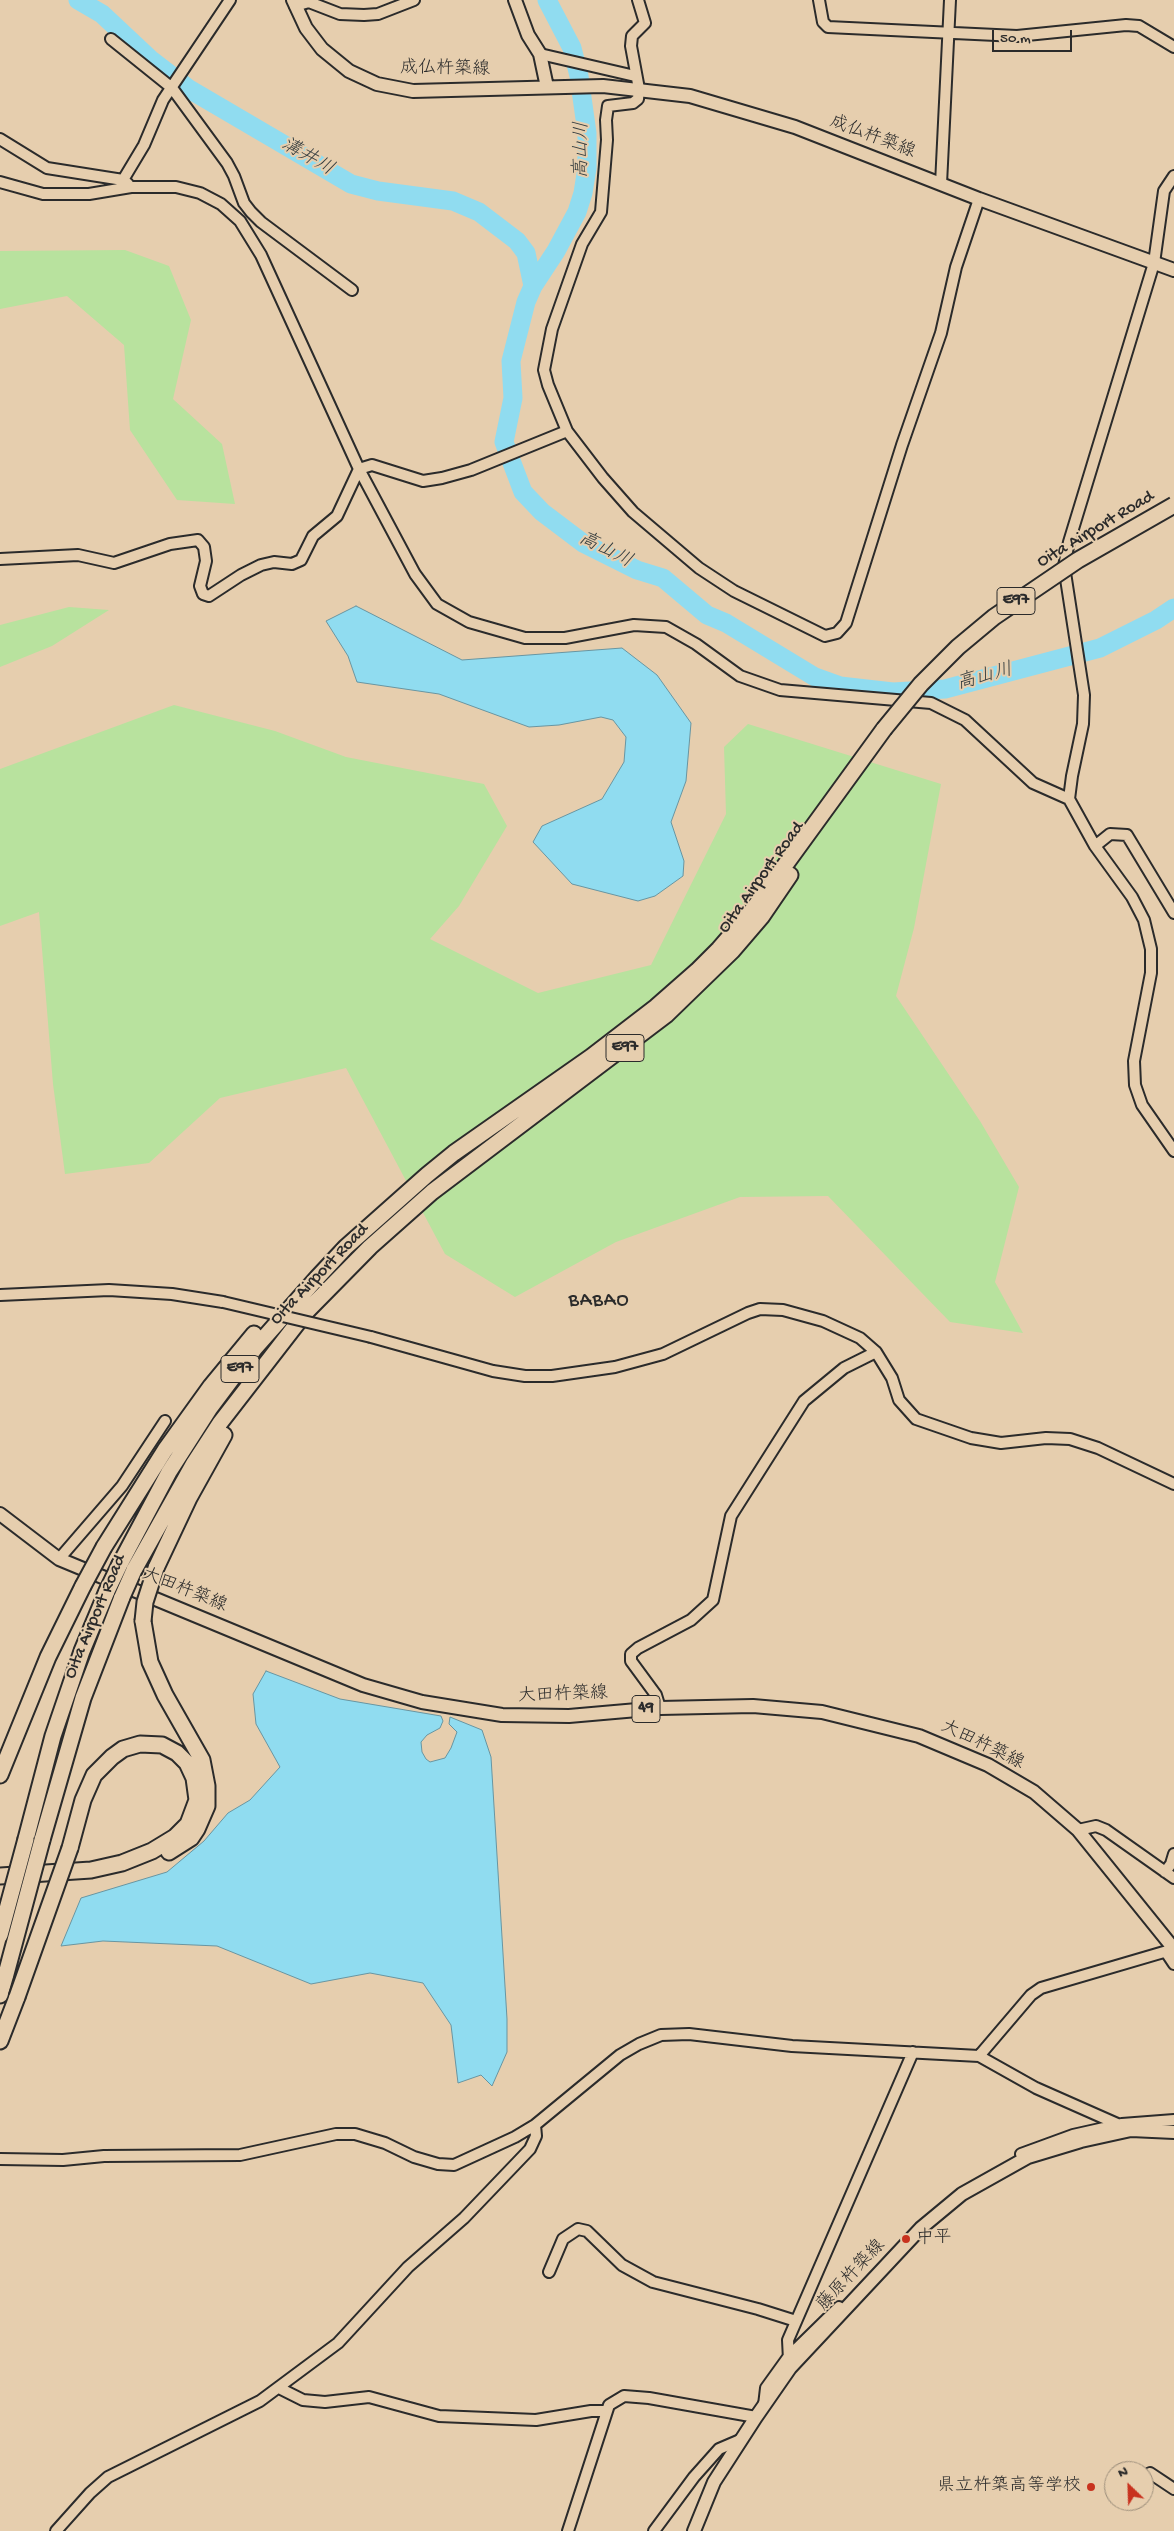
<!DOCTYPE html>
<html>
<head>
<meta charset="utf-8">
<style>
	body { margin:0 }
	#map { position:relative; width:1174px; height:2531px; overflow:hidden; background:#e6ceae; font-family:"Gochi Hand",sans-serif }
	canvas { display:block }
	.north { position:absolute; left:1104px; top:2461px; width:50px; height:50px; box-sizing:border-box; background:#e6ceae; border:1px solid #9b8d7a; border-radius:50%; rotate:336deg; font-size:14px; font-weight:700; line-height:20px; text-align:center; color:#2b2b2b }
	.north::after { content:''; display:block; margin:auto; width:18px; height:22px; background:#c8321e; clip-path:polygon(50% 0,100% 100%,50% 72%,0 100%) }
	.scale { position:absolute; left:992px; top:30px; width:80px; height:22px; box-sizing:border-box; border:2px solid #2b2b2b; border-top:0; padding-left:6px; font-size:15px; line-height:18px; white-space:nowrap; color:#2b2b2b; -webkit-text-stroke:4px #e6ceae; paint-order:stroke }
</style>
</head>
<body>
<div id="map">
<canvas width="1174" height="2531"></canvas>
<div class="north">N</div>
<div class="scale">50 m</div>
</div>
<script>
const ctx = document.querySelector('canvas').getContext('2d');
ctx.lineJoin = 'round';
function fillPath(path, color) {
  ctx.fillStyle = color;
  ctx.fill(path, 'evenodd');
}
function toPath(rows) {
  const path = new Path2D();
  for (const r of rows) {
    path.moveTo(r[0], r[1]);
    for (let i = 2; i < r.length; i += 2) path.lineTo(r[i], r[i + 1]);
  }
  return path;
}
function stroke(path, color, width, dash) {
  ctx.strokeStyle = color;
  ctx.lineWidth = width;
  ctx.lineCap = dash ? 'butt' : 'round';
  ctx.setLineDash(dash || []);
  ctx.stroke(path);
}
function label(font, color, halo, rows, align = 'center') {
  ctx.font = font + ' "Gochi Hand","Klee One",sans-serif';
  ctx.lineWidth = 4;
  ctx.setLineDash([]);
  ctx.textBaseline = 'middle';
  ctx.strokeStyle = halo;
  ctx.fillStyle = color;
  for (const [text, x, y, turn = 0] of rows) {
    ctx.save();
    ctx.translate(x, y);
    ctx.rotate((+turn || 0) * Math.PI / 180);
    ctx.textAlign = isNaN(turn) ? turn : align;
    if (halo) ctx.strokeText(text, 0, 0);
    ctx.fillText(text, 0, 0);
    ctx.restore();
  }
}
fillPath(toPath([
	[125,250,169,266,191,320,173,399,222,444,235,504,177,500,130,430,124,345,67,296,0,309,0,251],
	[69,607,109,610,52,646,0,667,0,625],
	[174,705,275,731,346,757,484,784,507,826,459,906,430,939,538,993,651,965,726,814,724,747,748,724,941,784,914,928,896,996,980,1121,1019,1187,995,1282,1023,1333,950,1322,828,1196,740,1197,616,1242,515,1297,445,1254,346,1068,220,1098,149,1163,65,1174,53,1084,39,912,0,926,0,769]
]), '#b8e29e');
const water = toPath([
	[356,606,462,660,622,648,657,675,691,723,686,781,671,822,684,861,683,876,655,896,638,901,572,884,533,842,542,826,602,799,624,762,626,737,613,720,601,717,559,725,529,727,439,694,357,682,348,656,326,621,356,606],
	[266,1671,340,1699,441,1716,443,1721,440,1728,427,1735,421,1742,422,1752,426,1759,430,1762,445,1758,451,1748,457,1732,449,1724,450,1717,482,1730,491,1757,507,2019,507,2052,492,2086,481,2075,458,2083,451,2025,423,1983,370,1973,311,1984,217,1946,103,1941,61,1946,81,1898,167,1872,204,1841,228,1813,250,1800,280,1767,256,1724,253,1694,266,1671]
]);
fillPath(water, '#90dcf0');
stroke(water, '#6895a1', 1);
stroke(toPath([
	[78,0,102,14,150,59,189,89,351,184,378,191,453,201,479,212,517,241,526,253,533,286],
	[547,0,572,48,579,76,587,133,587,168,583,193,577,212,556,251,533,286,526,302,511,361,513,398,504,442,523,492,542,512,583,543,637,570,663,578,707,615,726,623,815,677,840,686,893,692,945,689,1100,648,1156,620,1174,608]
]), '#90dcf0', 19);
const minor = toPath([
	[638,0,645,23,632,36,631,46,639,89,638,99,633,103,608,106,606,120,607,140,601,212,582,244,552,329,544,370,548,385,567,431,603,478,633,512,699,568,734,591,825,636,837,633,846,623,902,445,941,333,956,267,979,199],
	[819,0,823,22,828,27,1017,36,1126,25,1139,26,1174,47],
	[295,6,309,2,340,14,364,15,378,14,414,0],
	[111,39,172,88,227,163,234,176,244,203,251,212,261,222,352,290],
	[540,54,635,76],
	[0,139,47,168,123,180,128,184],
	[1174,176,1164,191,1154,263,1069,542,1064,566,1084,695,1083,724,1072,776,1069,799,1095,846,1132,897,1144,920,1151,949,1151,973,1134,1061,1135,1085,1142,1105,1174,1151],
	[123,180,144,145,163,100,230,0],
	[0,182,43,194,89,194,131,187,176,187,200,193,221,204,240,221,261,255,359,469,415,574,437,604,469,622,525,638,565,638,634,625,666,627,696,644,740,676,780,690,931,703,965,720,1033,783,1069,799],
	[941,184,950,0],
	[0,559,78,555,114,563,170,544,198,540,204,547,206,561,200,586,203,594,209,596,241,575,261,565,274,562,292,564,301,560,313,536,337,516,359,469,372,465,423,481,442,478,471,470,567,431],
	[1095,846,1110,834,1127,835,1174,913],
	[0,1295,109,1290,172,1294,223,1302],
	[371,1337,493,1371,525,1376,552,1376,615,1367,663,1354,748,1313,760,1309,783,1310,823,1321,860,1338,876,1352,892,1378,899,1400,916,1419,971,1438,1001,1443,1046,1438,1070,1439,1098,1448,1174,1484],
	[59,1559,122,1486,165,1421],
	[660,1708,656,1695,631,1661,631,1654,638,1648,691,1620,713,1600,731,1516,804,1401,844,1368,876,1352],
	[1078,1830,1096,1826,1106,1830,1174,1878],
	[1165,1872,1171,1864,1174,1854],
	[1166,1952,1174,1964],
	[979,2056,1031,1995,1041,1988,1174,1949],
	[1021,2154,1073,2135,1122,2124,1174,2120],
	[0,2159,63,2160,104,2156,240,2155,336,2134,355,2134,385,2143,414,2157,438,2164,454,2165,515,2137,535,2125,620,2055,639,2044,661,2035,689,2034,792,2046,979,2056,1036,2088,1131,2130],
	[549,2272,563,2239,578,2229,587,2231,622,2265,653,2282,758,2309,796,2321],
	[789,2360,788,2340,913,2052],
	[279,2388,303,2400,325,2402,369,2397,439,2416,536,2420,591,2411,607,2411],
	[764,2405,766,2388,789,2356,839,2307],
	[1150,2473,1174,2489],
	[56,2531,90,2493,108,2477,260,2401,338,2343,408,2267,464,2218,530,2149,536,2136,535,2125],
	[568,2531,609,2405,624,2396,649,2398,756,2417],
	[654,2531,694,2477,719,2449,740,2440]
]);
const major = toPath([
	[293,0,306,28,322,49,349,71,377,84,413,91,603,86,690,96,795,127,979,199,1174,270],
	[515,0,528,35,540,54,547,87],
	[0,1514,59,1559,363,1685,422,1702,502,1715,569,1716,660,1708,753,1706,822,1712,919,1736,988,1765,1034,1792,1078,1830,1174,1949],
	[694,2531,714,2482,756,2417,790,2368,921,2228,962,2194,1028,2157,1081,2141,1131,2130,1174,2132]
]);
const highway = toPath([
	[104,1547,165,1450,211,1386,254,1334],
	[120,1564,169,1472,210,1408,255,1348,317,1278,346,1247,427,1175,454,1153,591,1057,656,1007,697,971,719,949,751,912,884,729],
	[156,1568,189,1498,224,1435],
	[134,1570,194,1463,220,1423,306,1312,370,1247,432,1192,666,1015,732,951,762,916,790,875],
	[143,1621,150,1662,165,1695,202,1760,207,1786,207,1806,197,1829,191,1838,169,1852],
	[0,1775,48,1657,83,1586],
	[26,1839,53,1736,82,1651,107,1591],
	[42,1840,83,1698,122,1597],
	[0,1876,91,1870,122,1863,152,1851,175,1837,188,1824,197,1800,194,1778,187,1763,177,1753,162,1745,140,1744,123,1749,112,1757,94,1775,83,1800,70,1848],
	[0,1995,6,1974],
	[0,2041,17,1997]
]);
stroke(minor, '#2b2b2b', 14);
stroke(major, '#2b2b2b', 16);
stroke(highway, '#2b2b2b', 19);
stroke(minor, '#e6ceae', 10);
stroke(major, '#e6ceae', 12);
stroke(highway, '#e6ceae', 15);
const minorBridge = toPath([
	[223,1302,371,1337]
]);
const highwayBridge = toPath([
	[884,729,921,684,958,647,994,617,1078,560,1174,505],
	[83,1586,104,1547],
	[107,1591,120,1564],
	[122,1597,134,1570],
	[143,1621,145,1602,156,1568],
	[0,1935,26,1839],
	[6,1974,42,1840],
	[17,1997,70,1848]
]);
stroke(minorBridge, '#2b2b2b', 14, []);
stroke(highwayBridge, '#2b2b2b', 19, []);
stroke(minorBridge, '#e6ceae', 10);
stroke(highwayBridge, '#e6ceae', 15);
for (const [x, y, r, color] of [
	[906,2239,5,"#c8321e"],
	[1091,2487,5,"#c8321e"]
]) {
  const dot = new Path2D();
  dot.arc(x, y, r, 0, 2 * Math.PI);
  ctx.fillStyle = color;
  ctx.fill(dot);
  stroke(dot, '#e6ceae', 2);
}
for (const [x, y, w] of [
	[1016,601,38],
	[625,1048,38],
	[240,1369,38],
	[646,1709,28]
]) {
  const box = new Path2D();
  box.roundRect(x - w / 2, y - 13.5, w, 27, 4);
  ctx.fillStyle = '#e6ceae';
  ctx.fill(box);
  stroke(box, '#2b2b2b', 1);
}
label('bold 16px', '#2b2b2b', null, [
	["E97",1016,601],
	["E97",625,1048],
	["E97",240,1369],
	["49",646,1709]
]);
label('18px', '#2b2b2b', '#e6ceae', [
	["成仏杵築線",445,70,1],
	["成仏杵築線",872,138,21],
	["Oita Airport Road",1096,530,-31],
	["Oita Airport Road",762,878,-54],
	["Oita Airport Road",320,1275,-46],
	["大田杵築線",184,1591,22],
	["Oita Airport Road",96,1617,-67],
	["大田杵築線",563,1696,-2],
	["大田杵築線",982,1746,26],
	["藤原杵築線",852,2276,-47]
]);
label('18px', '#2b2b2b', '#e6ceae', [
	["中平",916,2239],
	["県立杵築高等学校",1081,2487,"right"]
], 'left');
label('italic 19px', '#353d3f', '#e6ceae', [
	["高山川",583,150,-89],
	["溝井川",307,158,30],
	["高山川",605,551,27],
	["高山川",985,678,-15]
]);
ctx.letterSpacing = '1px';
label('20px', '#2b2b2b', '#e6ceae', [
	["BABAO",599,1302]
]);
ctx.letterSpacing = '0px';
</script>
</body>
</html>
